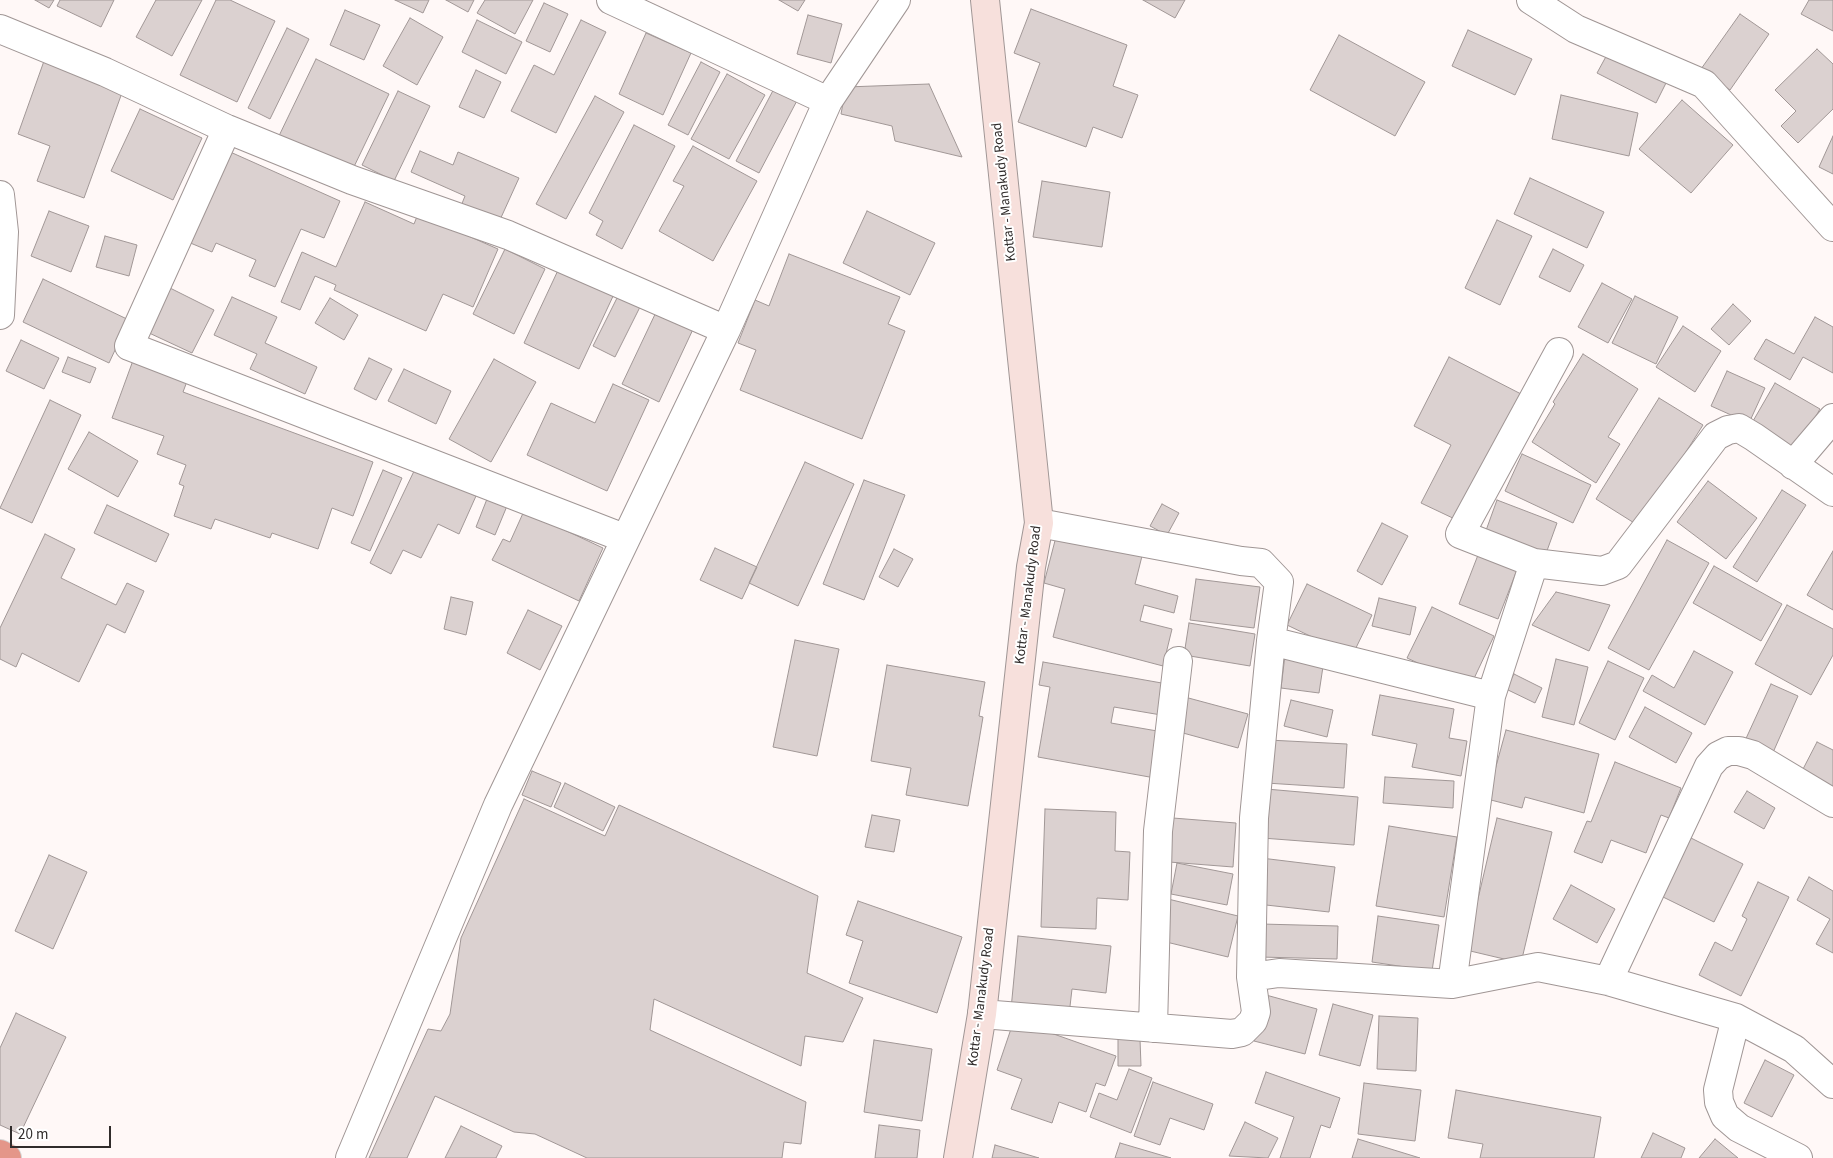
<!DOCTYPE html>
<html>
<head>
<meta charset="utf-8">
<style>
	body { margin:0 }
	#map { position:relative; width:1833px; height:1158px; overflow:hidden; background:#fff8f7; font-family:"Source Sans 3",sans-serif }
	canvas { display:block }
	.scale { position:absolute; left:10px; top:1126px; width:101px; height:22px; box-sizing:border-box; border:2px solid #302c2b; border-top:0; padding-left:6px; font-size:15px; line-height:18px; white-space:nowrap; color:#302c2b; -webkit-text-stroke:4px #fff; paint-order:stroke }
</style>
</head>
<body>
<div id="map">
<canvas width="1833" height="1158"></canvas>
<div class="scale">20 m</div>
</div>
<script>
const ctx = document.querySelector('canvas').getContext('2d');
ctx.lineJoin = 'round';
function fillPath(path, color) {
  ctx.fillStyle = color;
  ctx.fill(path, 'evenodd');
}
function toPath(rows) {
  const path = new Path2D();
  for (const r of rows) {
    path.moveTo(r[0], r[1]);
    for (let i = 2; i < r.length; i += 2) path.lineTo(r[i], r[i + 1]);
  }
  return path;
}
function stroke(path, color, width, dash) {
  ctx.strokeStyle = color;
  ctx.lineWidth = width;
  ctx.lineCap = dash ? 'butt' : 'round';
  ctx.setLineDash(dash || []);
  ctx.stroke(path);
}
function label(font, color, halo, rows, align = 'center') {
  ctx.font = font + ' "Source Sans 3",sans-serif';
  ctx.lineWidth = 4;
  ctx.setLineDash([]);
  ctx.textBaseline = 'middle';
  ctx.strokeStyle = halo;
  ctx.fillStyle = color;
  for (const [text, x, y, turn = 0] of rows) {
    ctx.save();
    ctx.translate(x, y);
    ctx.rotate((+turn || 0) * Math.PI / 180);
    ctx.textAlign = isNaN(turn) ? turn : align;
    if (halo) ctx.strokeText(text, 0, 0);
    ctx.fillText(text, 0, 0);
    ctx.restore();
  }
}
const building = toPath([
	[35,0,54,0,49,8,35,0],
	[60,0,114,0,101,27,57,6,60,0],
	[156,0,202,0,172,56,136,37,156,0],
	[216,0,230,0,275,21,237,102,180,75,216,0],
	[395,0,429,0,423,13,395,0],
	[446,0,474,0,468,12,446,0],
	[485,0,533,0,515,34,477,13,485,0],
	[779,0,805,0,798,11,779,0],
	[1143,0,1185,0,1175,18,1143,0],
	[1809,0,1833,0,1833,31,1801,14,1809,0],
	[544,3,568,14,550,52,526,41,544,3],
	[1031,9,1127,45,1113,86,1138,95,1122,138,1093,127,1086,147,1018,122,1040,63,1014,53,1031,9],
	[345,10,380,25,364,60,330,45,345,10],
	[1740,14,1769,34,1730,90,1701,69,1740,14],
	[808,15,842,24,831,63,797,54,808,15],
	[410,18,443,37,417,85,383,66,410,18],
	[477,20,522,42,506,74,462,52,477,20],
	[581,20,606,32,556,133,511,111,534,65,554,75,581,20],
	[287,28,309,39,270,119,248,108,287,28],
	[1468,30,1532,59,1515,95,1452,66,1468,30],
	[646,33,691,53,663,115,619,94,646,33],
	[1339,35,1425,82,1395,136,1310,90,1339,35],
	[1817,49,1833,64,1833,109,1798,143,1781,126,1796,111,1775,90,1817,49],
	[1609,51,1667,81,1656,103,1597,73,1609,51],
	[316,59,389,94,350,175,277,140,316,59],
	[44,61,123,90,84,198,37,181,50,146,18,134,44,61],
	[701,62,720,72,688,135,668,125,701,62],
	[476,70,501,82,484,118,459,107,476,70],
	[727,74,765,95,729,159,691,139,727,74],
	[778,81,801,93,759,173,736,161,778,81],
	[929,84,962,157,895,141,892,126,841,114,846,87,929,84],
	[398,91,430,106,394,181,362,165,398,91],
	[1561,95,1638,113,1629,156,1552,139,1561,95],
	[595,96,624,112,566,219,536,204,595,96],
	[1682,100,1733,145,1691,193,1639,149,1682,100],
	[140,109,202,138,173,200,111,171,140,109],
	[634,125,675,146,622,249,596,235,603,221,589,213,634,125],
	[1833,136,1833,174,1819,167,1833,136],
	[693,146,757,181,713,261,659,231,684,186,673,181,693,146],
	[228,151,340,201,324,238,301,229,275,287,249,276,256,260,216,243,212,252,188,242,228,151],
	[420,151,453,165,458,152,519,178,499,222,461,206,465,196,411,172,420,151],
	[1530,178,1604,212,1587,248,1514,214,1530,178],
	[1042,181,1110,192,1102,247,1033,237,1042,181],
	[365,202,414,224,418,214,498,249,473,307,443,294,426,331,334,290,336,285,315,276,300,310,281,302,302,252,336,267,365,202],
	[49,211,89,226,71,272,31,256,49,211],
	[867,211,935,243,910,295,843,263,867,211],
	[1497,220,1532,236,1500,305,1465,288,1497,220],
	[105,236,137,245,129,276,96,267,105,236],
	[505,249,545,269,514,334,473,314,505,249],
	[1553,249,1584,265,1570,292,1539,277,1553,249],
	[789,254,900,297,888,324,905,331,862,439,740,390,756,350,738,343,755,300,769,306,789,254],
	[560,266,615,292,579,369,524,343,560,266],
	[43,279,129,320,109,363,23,322,43,279],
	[1602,283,1632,299,1608,343,1578,327,1602,283],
	[168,287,214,310,192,353,147,332,168,287],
	[618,296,640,307,615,357,593,346,618,296],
	[1635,296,1678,317,1656,364,1612,343,1635,296],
	[232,297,277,317,265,343,317,367,305,394,250,369,257,354,214,335,232,297],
	[330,298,358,315,344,340,315,323,330,298],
	[1733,304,1751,321,1729,345,1711,329,1733,304],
	[658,308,695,325,659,402,622,384,658,308],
	[1815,317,1833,327,1833,373,1803,357,1790,380,1754,359,1766,339,1794,354,1815,317],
	[1683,326,1721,351,1695,392,1656,367,1683,326],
	[21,340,59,358,44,389,6,371,21,340],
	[1583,354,1638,389,1608,437,1620,444,1596,483,1532,442,1555,404,1553,402,1583,354],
	[135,355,189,376,183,392,373,462,353,516,332,508,318,549,272,533,270,538,215,519,211,529,174,516,184,486,179,484,186,465,157,454,164,436,112,418,135,355],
	[68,357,96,368,90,383,62,372,68,357],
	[1449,357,1523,395,1459,521,1421,503,1451,445,1414,426,1449,357],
	[369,358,392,369,376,400,354,389,369,358],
	[494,359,536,382,491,462,449,439,494,359],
	[404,369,451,391,436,424,388,401,404,369],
	[1727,371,1765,388,1749,423,1711,406,1727,371],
	[1775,383,1820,409,1795,453,1749,428,1775,383],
	[613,384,649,400,607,491,527,455,551,403,595,423,613,384],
	[1659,398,1703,425,1639,526,1596,499,1659,398],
	[50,400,81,415,32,523,0,508,50,400],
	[89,432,138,461,118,497,68,469,89,432],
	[1522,454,1591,485,1573,523,1505,491,1522,454],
	[805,462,854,484,798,606,749,583,805,462],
	[416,467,476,496,459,534,438,524,421,558,403,550,391,574,370,563,416,467],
	[383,470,402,478,370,551,351,543,383,470],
	[864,480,905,495,864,600,823,584,864,480],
	[1708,481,1757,518,1726,559,1677,522,1708,481],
	[1782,490,1806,505,1757,582,1733,567,1782,490],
	[487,499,507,506,495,535,476,527,487,499],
	[1497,500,1557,523,1544,559,1484,536,1497,500],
	[1162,504,1179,513,1167,535,1150,526,1162,504],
	[107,505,169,534,156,562,94,533,107,505],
	[524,511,603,548,579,601,492,560,503,539,510,542,524,511],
	[1382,523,1408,536,1382,585,1357,571,1382,523],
	[1057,533,1143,552,1135,584,1178,596,1174,613,1144,605,1140,621,1172,629,1163,666,1053,637,1065,589,1044,583,1057,533],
	[45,534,75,549,61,578,116,605,127,583,144,591,125,633,107,624,79,682,22,653,16,667,0,659,0,628,45,534],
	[1667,540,1709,563,1649,670,1608,648,1667,540],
	[715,548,757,567,742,599,700,580,715,548],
	[894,549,913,559,898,587,879,577,894,549],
	[1833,551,1833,610,1807,595,1833,551],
	[1478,555,1517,570,1498,619,1459,604,1478,555],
	[1714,566,1782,604,1761,641,1693,603,1714,566],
	[1196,579,1260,587,1254,628,1190,620,1196,579],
	[1307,584,1372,615,1352,656,1287,625,1307,584],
	[1556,592,1610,605,1589,651,1532,625,1556,592],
	[451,597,473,602,466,635,444,629,451,597],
	[1379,598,1416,607,1410,635,1372,626,1379,598],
	[1787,605,1833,629,1833,655,1811,695,1755,664,1787,605],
	[1432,607,1494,636,1470,687,1407,658,1432,607],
	[528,610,562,626,540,670,507,653,528,610],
	[1189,623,1255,634,1250,666,1184,655,1189,623],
	[795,640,839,649,817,756,773,747,795,640],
	[1694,651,1733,672,1705,725,1643,691,1652,675,1674,688,1694,651],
	[1285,655,1324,660,1319,693,1281,688,1285,655],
	[1556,659,1588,667,1574,725,1542,717,1556,659],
	[1608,661,1644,678,1615,740,1579,723,1608,661],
	[1043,662,1173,685,1167,716,1114,707,1111,723,1163,732,1155,778,1038,757,1050,687,1039,685,1043,662],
	[887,665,985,682,979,716,983,717,968,806,906,795,911,768,871,761,887,665],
	[1514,674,1542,688,1535,703,1506,689,1514,674],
	[1771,684,1798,696,1771,757,1743,745,1771,684],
	[1380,695,1454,709,1449,738,1467,741,1461,776,1412,767,1417,744,1372,735,1380,695],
	[1181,696,1248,714,1238,748,1172,730,1181,696],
	[1291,700,1333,710,1327,737,1284,726,1291,700],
	[1645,707,1692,733,1676,763,1629,737,1645,707],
	[1506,730,1599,754,1584,813,1525,797,1522,808,1487,799,1506,730],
	[1268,740,1347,744,1344,788,1266,783,1268,740],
	[1817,742,1833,750,1833,787,1802,771,1817,742],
	[1615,762,1681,788,1669,818,1661,815,1646,853,1611,840,1602,863,1574,852,1587,821,1591,822,1615,762],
	[532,771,561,783,551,807,522,795,532,771],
	[1385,777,1454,781,1453,808,1383,803,1385,777],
	[565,783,615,807,603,831,554,807,565,783],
	[1266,789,1358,797,1354,845,1262,838,1266,789],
	[1747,791,1775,808,1764,829,1734,812,1747,791],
	[524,799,605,836,619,805,818,896,807,973,863,998,843,1042,805,1036,801,1066,654,999,650,1030,806,1102,801,1144,784,1142,782,1158,587,1158,535,1134,514,1132,435,1096,407,1158,369,1158,428,1029,441,1031,450,1014,461,938,524,799],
	[1045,809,1116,812,1115,851,1130,852,1128,900,1097,898,1096,929,1041,927,1045,809],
	[872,815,900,820,894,852,865,847,872,815],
	[1173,818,1236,823,1233,867,1169,862,1173,818],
	[1497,818,1552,832,1521,963,1466,950,1497,818],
	[1389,826,1457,837,1444,917,1376,906,1389,826],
	[1691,838,1743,864,1714,922,1661,896,1691,838],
	[49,855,87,872,53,949,15,931,49,855],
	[1261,858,1335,867,1329,912,1257,904,1261,858],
	[1177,863,1233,874,1227,905,1171,894,1177,863],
	[1809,877,1833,891,1833,953,1816,944,1830,919,1797,900,1809,877],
	[1758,882,1789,897,1741,996,1699,975,1715,942,1732,951,1747,919,1742,916,1758,882],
	[1571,885,1615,909,1597,943,1553,919,1571,885],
	[1168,899,1238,916,1228,957,1158,940,1168,899],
	[858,901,962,937,937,1013,849,983,863,941,846,935,858,901],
	[1378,916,1439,925,1432,971,1372,962,1378,916],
	[1261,924,1338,926,1337,959,1260,957,1261,924],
	[1018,936,1111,946,1106,993,1072,989,1069,1015,1011,1009,1018,936],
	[1266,995,1317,1009,1305,1054,1254,1041,1266,995],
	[1333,1004,1373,1015,1360,1066,1319,1055,1333,1004],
	[16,1013,66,1037,20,1134,0,1125,0,1048,16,1013],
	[1379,1016,1418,1018,1416,1071,1377,1069,1379,1016],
	[1014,1020,1116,1056,1105,1086,1096,1083,1086,1112,1059,1102,1052,1123,1011,1109,1022,1079,997,1070,1014,1020],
	[1118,1039,1140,1039,1141,1066,1118,1066,1118,1039],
	[874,1040,932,1049,922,1121,864,1112,874,1040],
	[1765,1060,1794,1075,1772,1117,1744,1103,1765,1060],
	[1129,1069,1152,1078,1131,1133,1090,1117,1099,1093,1117,1100,1129,1069],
	[1266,1072,1340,1098,1330,1128,1321,1125,1310,1158,1280,1158,1294,1117,1255,1103,1266,1072],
	[1153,1082,1213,1104,1204,1130,1170,1118,1160,1145,1134,1136,1153,1082],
	[1364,1083,1421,1090,1415,1141,1358,1134,1364,1083],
	[1456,1090,1601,1117,1594,1158,1480,1158,1483,1144,1448,1138,1456,1090],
	[1245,1122,1278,1138,1268,1158,1229,1156,1245,1122],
	[879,1125,920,1130,917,1158,875,1158,879,1125],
	[461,1126,502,1146,496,1158,445,1158,461,1126],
	[1653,1133,1685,1148,1681,1158,1641,1158,1653,1133],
	[1358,1139,1420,1158,1352,1158,1358,1139],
	[1715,1139,1738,1158,1699,1158,1715,1139],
	[1120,1143,1171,1158,1115,1158,1120,1143],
	[995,1145,1039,1158,992,1158,995,1145]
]);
fillPath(building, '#dbd1d0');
stroke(building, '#a19796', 1);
const street = toPath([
	[611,0,828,101],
	[1531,0,1576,29,1704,84,1833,227],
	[0,29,105,72,227,129,352,180,508,235,726,330],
	[227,129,129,346,624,538],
	[0,195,4,232,0,315],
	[1793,465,1833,418],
	[1039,523,1241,561,1261,563,1279,582,1271,641,1254,818,1251,977],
	[1534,563,1460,534,1559,352],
	[1271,641,1491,696],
	[1608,981,1709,766,1718,756,1728,751,1739,751,1753,755,1833,803],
	[1452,984,1491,696,1534,563,1602,571,1618,565,1716,436,1728,430,1739,428,1754,437,1833,492],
	[982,1014,1232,1034,1242,1032,1253,1021,1256,1012,1251,977,1279,973,1452,984,1538,967,1608,981,1736,1018,1794,1049,1833,1084],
	[1736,1018,1718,1090,1719,1102,1725,1116,1739,1128,1798,1158],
	[1153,1028,1158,831,1178,661],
	[350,1158,498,805,726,330,828,101,896,0]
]);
const secondary = toPath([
	[958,1158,982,1014,1031,567,1039,523,985,0]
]);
const highway = toPath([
	[0,1154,7,1158]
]);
stroke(street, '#a09695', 30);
stroke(secondary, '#a09695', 30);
stroke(highway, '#d6d5d5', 30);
stroke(street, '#fff', 28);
stroke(secondary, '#f7e0dc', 28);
stroke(highway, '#e49689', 28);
label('14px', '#302c2b', '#fff', [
	["Kottar - Manakudy Road",1005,192,-96],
	["Kottar - Manakudy Road",1029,595,-83],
	["Kottar - Manakudy Road",982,997,-83]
]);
</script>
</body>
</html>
